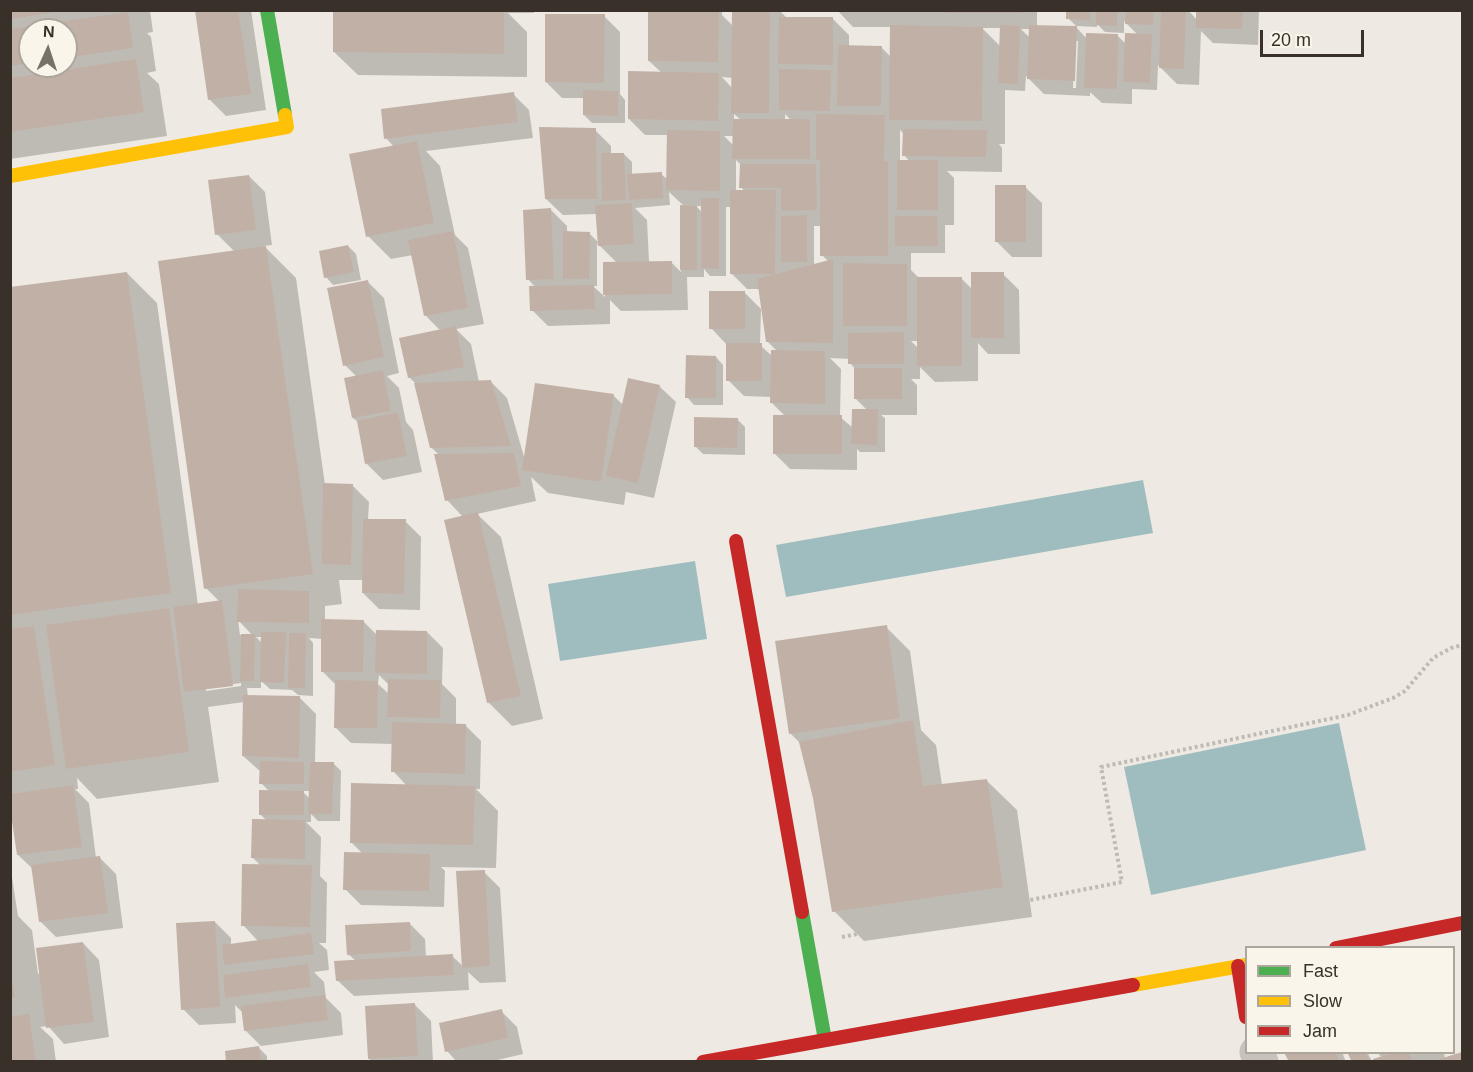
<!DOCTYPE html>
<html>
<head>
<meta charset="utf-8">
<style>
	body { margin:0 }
	#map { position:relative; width:1473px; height:1072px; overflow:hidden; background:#eeeae3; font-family:Arial,sans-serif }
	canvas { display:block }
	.frame { position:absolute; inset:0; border:12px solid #393029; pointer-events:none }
	.legend { position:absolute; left:1245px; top:946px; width:210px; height:108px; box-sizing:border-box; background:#faf5eb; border:2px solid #ada69d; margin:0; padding:8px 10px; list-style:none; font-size:18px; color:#393029 }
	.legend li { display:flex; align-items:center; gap:12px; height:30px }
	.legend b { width:30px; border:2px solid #ada69d }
	.north { position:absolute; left:18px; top:18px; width:60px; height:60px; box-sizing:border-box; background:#faf5eb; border:2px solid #ada69d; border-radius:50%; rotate:3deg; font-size:16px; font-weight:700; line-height:24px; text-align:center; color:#393029 }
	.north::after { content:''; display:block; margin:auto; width:21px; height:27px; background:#78716a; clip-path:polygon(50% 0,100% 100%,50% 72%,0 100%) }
	.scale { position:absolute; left:1260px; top:30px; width:104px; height:27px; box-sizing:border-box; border:3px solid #393029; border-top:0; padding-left:8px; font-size:18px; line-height:21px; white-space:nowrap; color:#393029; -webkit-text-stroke:4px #faf5eb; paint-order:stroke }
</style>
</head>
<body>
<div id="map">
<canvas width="1473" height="1072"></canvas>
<div class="frame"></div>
<ul class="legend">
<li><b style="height:8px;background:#4caf50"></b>Fast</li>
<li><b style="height:8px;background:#ffc107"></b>Slow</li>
<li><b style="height:8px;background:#c62828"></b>Jam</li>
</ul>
<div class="north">N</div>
<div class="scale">20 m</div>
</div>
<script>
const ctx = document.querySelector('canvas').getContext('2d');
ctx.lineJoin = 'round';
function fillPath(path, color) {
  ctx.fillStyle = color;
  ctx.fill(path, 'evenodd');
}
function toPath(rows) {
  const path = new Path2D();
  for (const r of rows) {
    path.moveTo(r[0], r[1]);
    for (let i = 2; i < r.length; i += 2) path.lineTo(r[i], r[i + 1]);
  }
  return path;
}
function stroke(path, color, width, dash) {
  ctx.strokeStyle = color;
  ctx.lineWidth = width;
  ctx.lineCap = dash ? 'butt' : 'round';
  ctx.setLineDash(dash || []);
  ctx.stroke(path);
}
fillPath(toPath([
	[1143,480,1153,533,786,597,776,545],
	[695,561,707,639,560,661,548,584],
	[1339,723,1366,850,1151,895,1124,767]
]), '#9fbdbf');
fillPath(toPath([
	[10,10,150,10,153,32,147,33,151,37,156,71,147,73,159,84,167,136,10,159],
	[30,30,66,30,66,66,30,66],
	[196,10,251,10,266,110,226,116,210,100],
	[335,10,534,10,534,13,508,13,527,32,527,77,358,75,334,52],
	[605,10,646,10,646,12,606,11],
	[650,10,722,10,722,15,733,26,734,10,779,10,786,17,833,19,849,35,849,47,881,47,891,57,891,27,853,27,837,10,1037,10,1037,26,1076,27,1087,39,1116,34,1126,44,1138,35,1124,21,1124,33,1105,32,1097,24,1097,27,1076,26,1068,18,1068,10,1188,10,1197,20,1198,10,1259,10,1258,45,1213,43,1201,31,1199,85,1177,84,1158,65,1157,90,1132,89,1132,104,1102,103,1090,92,1090,96,1044,94,1026,76,1025,91,1005,90,1005,144,999,144,1002,148,1002,172,947,171,954,178,954,225,945,225,945,253,911,253,911,270,919,278,961,278,972,289,1003,274,1019,290,1020,354,988,354,978,343,978,381,935,382,920,367,920,379,911,379,917,385,917,415,881,415,885,418,885,452,860,452,857,449,857,470,790,469,774,453,785,416,772,403,772,397,744,396,728,380,727,345,711,328,745,293,761,309,760,345,772,356,778,352,768,342,760,289,747,289,731,273,731,207,726,207,726,276,710,276,704,269,704,277,687,277,688,310,621,311,610,300,610,324,548,326,532,310,536,288,528,279,551,210,567,226,567,233,589,233,599,243,597,214,563,215,546,199,595,130,611,146,611,154,624,154,632,162,632,175,661,174,668,180,668,135,645,135,629,119,662,73,649,61],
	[982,28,1001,28,1001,47],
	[1021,29,1030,29,1030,38],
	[1075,41,1078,41,1076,88,1073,88],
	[722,77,733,78,733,89],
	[734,114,741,120,734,120],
	[785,114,792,121,785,121],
	[900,130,904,134,904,155,910,162,900,161],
	[724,136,734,136,734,146],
	[736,160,741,165,741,187,745,192,736,192],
	[669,192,685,207,682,207,681,272,671,262,649,262,647,220,635,208,670,205],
	[696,206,703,206,703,213],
	[814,226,822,226,822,255,829,262,814,266],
	[597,243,617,263,604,263,605,297,593,286,597,286],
	[911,341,919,341,919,349],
	[830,358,850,359,850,363,856,370,856,399,868,411,853,428,840,417,841,369],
	[604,16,620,32,620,94,625,100,625,123,592,123,584,115,584,98,562,98,546,82],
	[513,94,529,110,533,138,426,151,440,166,455,235,468,248,484,324,456,329,471,344,479,382,491,382,507,398,525,460,613,395,623,405,659,386,676,402,654,498,626,492,624,505,548,493,531,477,536,501,477,514,501,537,543,719,512,726,488,702,463,517,447,500,439,455,431,447,416,384,409,377,441,331,426,316,413,255,391,259,368,236,394,147,386,138],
	[249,176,265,192,272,245,264,246,296,278,325,485,353,486,369,502,368,520,405,521,421,537,420,610,379,609,363,593,363,580,339,580,342,604,325,606,325,621,363,621,378,636,427,632,443,648,442,684,456,698,456,725,465,725,481,741,480,789,476,789,498,811,496,868,441,867,445,871,444,907,361,905,345,889,363,854,351,842,407,786,393,771,393,744,351,743,335,727,336,685,322,671,323,639,309,638,313,643,313,696,298,695,292,690,270,689,261,681,261,688,247,688,248,697,300,698,316,714,315,763,333,763,341,771,340,821,318,821,311,814,311,822,306,822,321,837,320,876,327,883,326,943,319,943,327,950,329,970,314,972,324,982,326,998,341,1013,343,1035,261,1046,245,1030,243,1013,235,1005,236,1023,199,1025,183,1009,215,922,231,938,231,945,258,941,243,925,261,866,253,858,267,821,260,814,270,792,261,783,261,772,243,756,244,702,208,707,219,782,97,799,77,778,78,789,75,789,89,803,96,858,100,858,116,874,123,928,56,937,40,921,33,869,18,855,10,798,10,289,127,273,157,303,198,605,220,602,206,588,235,252,217,234],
	[238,620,253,636,240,635],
	[256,637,263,637,263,644],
	[379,675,389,685,389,694,378,684],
	[241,683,241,686,206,691,206,688],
	[302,791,310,791,310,799],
	[1025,187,1042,203,1042,257,1012,257,996,241],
	[348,246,356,254,361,280,333,285,326,277],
	[368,282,384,298,399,373,387,376,399,388,406,422,413,430,422,472,383,480,367,464,359,423,353,418,357,377,345,365],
	[716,357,723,365,723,405,694,405,687,397],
	[737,419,745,427,745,455,703,454,695,446],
	[886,627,910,651,921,730,936,745,942,785,986,780,1017,810,1032,917,864,941,834,911,814,798,801,744,790,733],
	[10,864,18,916,32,930,38,974,83,943,99,960,109,1037,64,1044,48,1026,40,1027,53,1039,56,1062,10,1062],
	[484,872,500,888,506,982,480,983,468,972,469,990,354,996,337,980,356,961,348,954,409,923,425,939,426,957,452,956,464,967],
	[415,1005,431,1021,433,1062,372,1062,369,1058],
	[501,1011,517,1027,523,1054,489,1062,457,1062,447,1051],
	[259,1048,267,1056,267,1062,228,1062],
	[1286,1052,1342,1052,1346,1062,1290,1062],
	[1349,1052,1367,1052,1372,1061,1382,1058,1377,1052,1444,1052,1445,1059,1462,1053,1462,1062,1354,1062]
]), '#0003');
fillPath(toPath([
	[10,10,56,10,56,12,10,19],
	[195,10,238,10,251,94,208,100],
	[333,10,504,10,504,54,333,52],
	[648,10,719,10,718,62,648,61],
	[732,10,770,10,769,113,731,113],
	[945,10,1022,10,1022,13,945,13],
	[1066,10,1090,10,1090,20,1066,19],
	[1096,10,1117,10,1117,26,1096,25],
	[1126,10,1154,10,1153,25,1125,24],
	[1161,10,1186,10,1184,69,1159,68],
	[1196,10,1243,10,1242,29,1196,28],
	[128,12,133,48,66,58,66,30,30,30,30,63,10,66,10,29],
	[545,14,605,14,604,83,545,82],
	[779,17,833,17,833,65,778,64],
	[890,25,983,27,982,121,889,120],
	[1000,25,1020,26,1018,84,998,83],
	[1029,25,1077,26,1075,81,1027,79],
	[1086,33,1118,34,1117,89,1084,88],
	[1125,33,1152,34,1150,83,1123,82],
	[838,45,882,46,881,106,837,106],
	[136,59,144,112,10,132,10,78],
	[779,69,831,70,830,111,779,110],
	[628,71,719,73,718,121,628,119],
	[583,90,618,91,618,116,583,115],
	[514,92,518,122,384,139,381,109],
	[816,114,885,115,884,161,888,161,888,256,820,256,820,160,816,160],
	[733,119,810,119,810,159,732,159],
	[539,127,596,128,597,199,545,199],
	[903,129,987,130,986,157,902,156],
	[667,130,720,131,720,191,666,190],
	[417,141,434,223,366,237,349,154],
	[601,153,624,153,626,200,602,201],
	[897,160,938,160,938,210,897,210],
	[740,164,816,164,817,210,781,211,781,188,739,188],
	[662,172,663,198,629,200,627,174],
	[249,175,256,230,215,235,208,180],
	[995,185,1026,185,1026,242,995,242],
	[730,190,776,190,775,274,730,274],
	[701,198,719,198,719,269,701,268],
	[632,203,634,244,598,246,595,205],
	[680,205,697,206,697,270,680,270],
	[551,208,554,279,526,280,523,210],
	[807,215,807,262,781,262,781,216],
	[895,216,937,216,938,246,895,246],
	[453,231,468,308,424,316,408,240],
	[563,231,590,232,589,279,563,279],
	[348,245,354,272,324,278,319,251],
	[266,246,313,574,204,589,158,261],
	[833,259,833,343,766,342,757,279],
	[672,261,672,294,603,295,603,262],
	[843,263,907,264,907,326,843,326],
	[127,272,171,593,10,615,10,287],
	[971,272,1004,272,1004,338,971,338],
	[917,277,962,277,962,366,917,366],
	[368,280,384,357,343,366,327,288],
	[594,285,595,309,530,311,529,286],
	[709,291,745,291,745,329,709,329],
	[456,326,464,367,408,378,399,338],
	[904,332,904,364,848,364,848,333],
	[726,343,762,343,762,381,726,381],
	[771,350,825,351,825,404,770,403],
	[686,355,716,356,716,398,685,398],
	[854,368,902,368,902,399,854,399],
	[383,370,391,411,352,418,344,378],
	[628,378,660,385,638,483,606,476],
	[491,380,511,446,430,448,414,383],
	[535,383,614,394,601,482,522,470],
	[852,409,878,409,877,445,851,444],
	[398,412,407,456,365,464,357,421],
	[773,415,842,415,842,454,773,454],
	[694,417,738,418,737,448,694,447],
	[514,453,521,486,445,501,434,454],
	[323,483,353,484,351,565,322,564],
	[478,512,521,696,487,703,444,520],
	[363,519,406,519,404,594,362,593],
	[238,589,309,591,309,623,237,622],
	[222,600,233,686,184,692,173,607],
	[169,608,189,752,66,769,46,625],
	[321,619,364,620,363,672,321,672],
	[887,625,900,718,789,734,775,641],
	[34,626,55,765,10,772,10,629],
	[376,630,427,631,427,674,375,673],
	[261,632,286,632,284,683,260,682],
	[289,633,306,633,305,688,288,688],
	[241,634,255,634,254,681,240,681],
	[388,679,441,680,440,718,387,717],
	[335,680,378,681,377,728,334,728],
	[243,695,300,696,299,758,242,756],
	[913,720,923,786,987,779,1003,887,832,912,813,798,799,742],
	[392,722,466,724,465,774,391,772],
	[260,761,304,762,304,784,259,784],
	[310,762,334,762,332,814,308,814],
	[351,783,475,786,473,845,350,843],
	[73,785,82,847,17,855,10,808,10,794],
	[259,790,304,791,304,815,259,815],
	[252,819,305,820,305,859,251,858],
	[344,852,430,854,429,891,343,890],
	[100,856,108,913,39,922,31,865],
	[242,864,312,865,310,927,241,926],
	[485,870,490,966,462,968,456,871],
	[215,921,220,1007,181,1010,176,923],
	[410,922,411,951,347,955,345,925],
	[311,933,314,954,224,965,222,945],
	[83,942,94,1022,46,1028,36,948],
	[453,954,454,975,336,981,334,961],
	[308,964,311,987,225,998,223,975],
	[10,971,15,997,10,998],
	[325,995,328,1020,244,1031,241,1006],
	[415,1003,418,1056,368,1059,365,1006],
	[502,1009,508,1038,445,1052,439,1023],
	[29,1014,36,1062,10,1062,10,1017],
	[259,1046,261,1062,226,1062,225,1051],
	[1284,1052,1335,1052,1340,1062,1289,1062],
	[1347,1052,1365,1052,1370,1062,1352,1062],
	[1396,1052,1409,1052,1412,1062,1373,1062,1373,1059],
	[1462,1052,1462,1062,1433,1062,1433,1061]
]), '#c1b0a5');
stroke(toPath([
	[842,937,1122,882,1101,767,1348,715,1393,698,1405,691,1433,658,1451,648,1462,645]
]), '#c0bab4', 4, [3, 3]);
stroke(toPath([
	[1256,1052,1262,1062]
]), '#c7c2bc', 33);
stroke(toPath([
	[267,10,285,115],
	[802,912,825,1040]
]), '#4caf50', 14);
stroke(toPath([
	[10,176,287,127,285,115],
	[1133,985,1246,965]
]), '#ffc107', 14);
stroke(toPath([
	[736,541,802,912],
	[1336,948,1462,923],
	[1238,966,1246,1017],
	[703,1062,1133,985]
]), '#c62828', 14);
</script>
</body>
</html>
